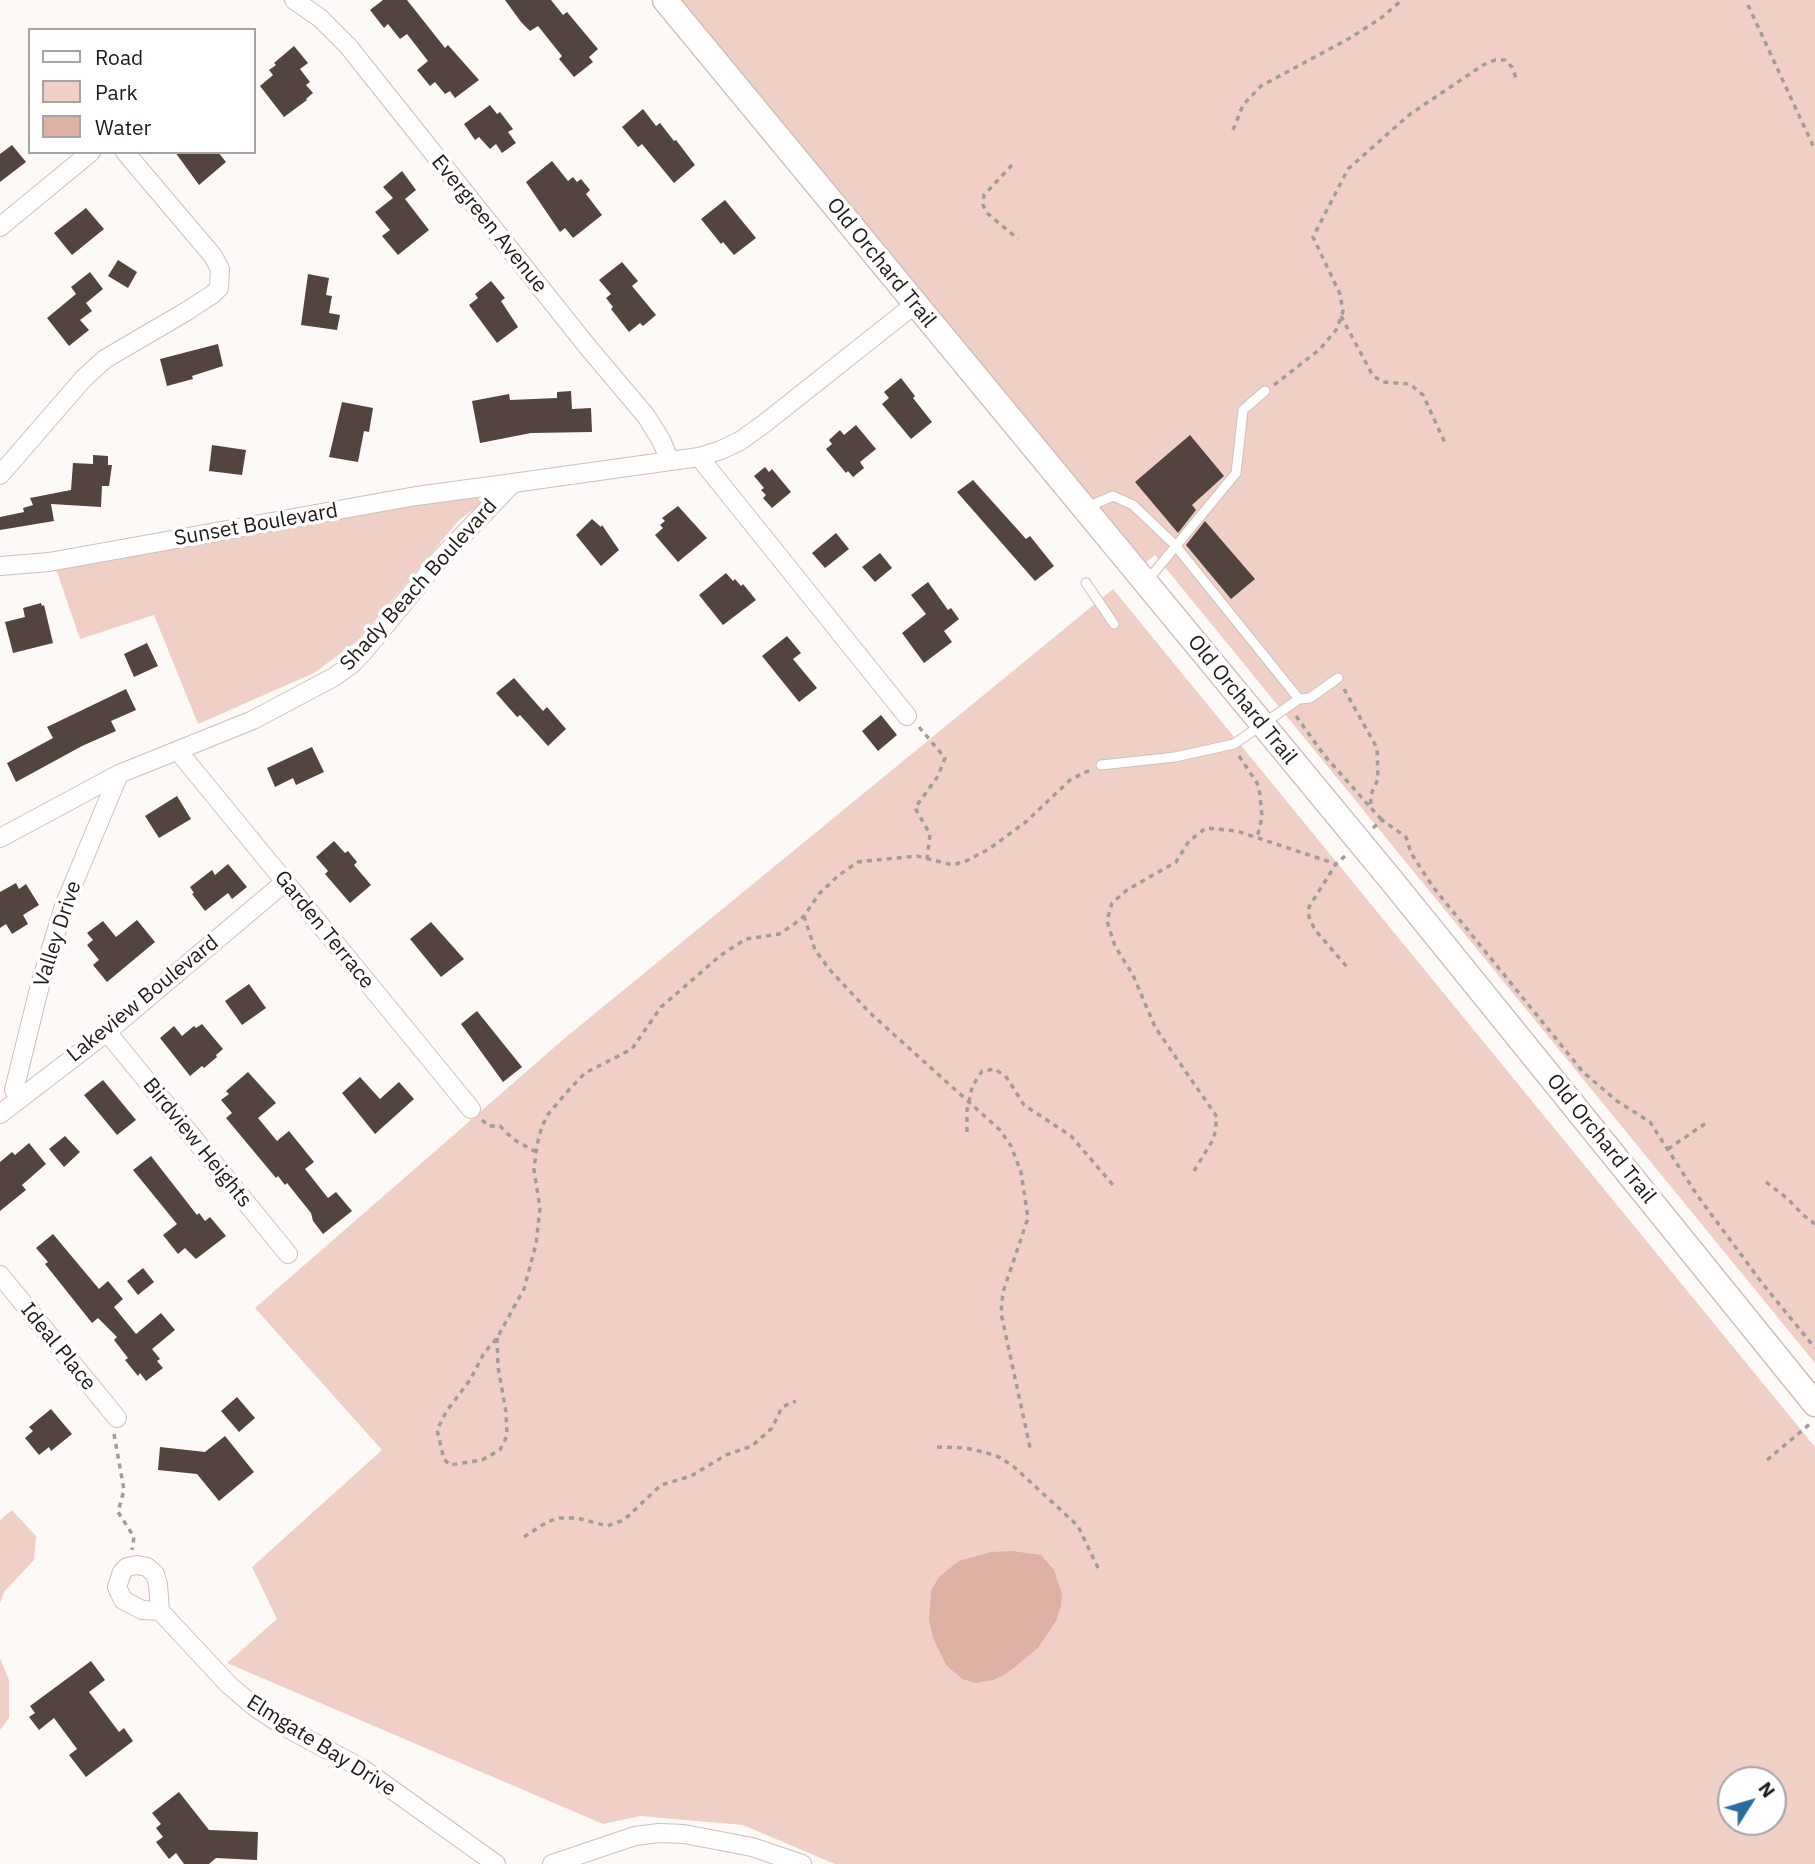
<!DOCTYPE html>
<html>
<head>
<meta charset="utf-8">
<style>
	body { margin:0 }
	#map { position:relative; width:1815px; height:1864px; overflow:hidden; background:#fcf9f7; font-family:"IBM Plex Sans",sans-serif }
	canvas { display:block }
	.legend { position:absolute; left:28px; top:28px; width:228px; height:126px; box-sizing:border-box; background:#fff; border:2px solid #a6a3a2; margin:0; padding:9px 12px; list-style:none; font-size:21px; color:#201917 }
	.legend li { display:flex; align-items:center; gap:14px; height:35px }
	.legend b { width:35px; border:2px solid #a6a3a2 }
	.north { position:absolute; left:1717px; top:1766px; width:70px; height:70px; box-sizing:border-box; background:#fff; border:2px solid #a6a3a2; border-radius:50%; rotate:53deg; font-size:19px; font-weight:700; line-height:28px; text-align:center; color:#201917 }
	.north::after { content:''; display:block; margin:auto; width:24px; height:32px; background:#2d6ca3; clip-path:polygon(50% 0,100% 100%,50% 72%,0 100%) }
</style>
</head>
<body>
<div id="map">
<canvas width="1815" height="1864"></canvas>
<ul class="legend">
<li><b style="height:9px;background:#fff"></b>Road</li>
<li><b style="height:19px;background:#f0d0c6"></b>Park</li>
<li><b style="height:19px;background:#ddb2a5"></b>Water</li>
</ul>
<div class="north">N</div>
</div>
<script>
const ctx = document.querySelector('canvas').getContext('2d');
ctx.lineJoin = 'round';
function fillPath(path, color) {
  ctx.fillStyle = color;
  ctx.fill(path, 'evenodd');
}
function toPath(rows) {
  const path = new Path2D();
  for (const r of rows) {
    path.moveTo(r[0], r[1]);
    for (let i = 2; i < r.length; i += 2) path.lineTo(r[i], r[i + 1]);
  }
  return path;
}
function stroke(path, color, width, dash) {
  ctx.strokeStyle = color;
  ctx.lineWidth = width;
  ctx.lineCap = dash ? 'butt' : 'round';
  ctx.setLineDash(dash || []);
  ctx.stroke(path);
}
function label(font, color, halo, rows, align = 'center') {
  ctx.font = font + ' "IBM Plex Sans",sans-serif';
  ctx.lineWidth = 7;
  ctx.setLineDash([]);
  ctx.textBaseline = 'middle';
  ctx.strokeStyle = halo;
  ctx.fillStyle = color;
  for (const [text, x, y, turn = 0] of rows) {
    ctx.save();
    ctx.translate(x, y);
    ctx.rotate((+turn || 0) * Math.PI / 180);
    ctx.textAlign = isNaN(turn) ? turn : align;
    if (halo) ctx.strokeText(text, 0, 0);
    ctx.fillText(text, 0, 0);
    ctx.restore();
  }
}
fillPath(toPath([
	[677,0,1815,0,1815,1363,1155,555,1134,572],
	[476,492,481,504,459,520,359,640,314,673,198,724,154,615,80,639,56,569],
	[1113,589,1815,1447,1815,1864,835,1864,743,1825,640,1816,603,1824,227,1663,277,1619,252,1567,382,1450,255,1308,565,1038],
	[1731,1780,1773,1780,1773,1822,1731,1822],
	[12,1510,36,1536,34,1560,4,1592,0,1603,0,1520],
	[0,1658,9,1680,9,1718,0,1730]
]), '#f0d0c6');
fillPath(toPath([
	[1012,1551,1041,1555,1054,1570,1062,1594,1061,1606,1056,1621,1038,1648,1006,1674,993,1680,976,1683,962,1679,946,1665,933,1638,929,1620,931,1590,940,1576,959,1561,991,1552]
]), '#ddb2a5');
fillPath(toPath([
	[383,0,407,0,445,48,448,45,479,80,455,98,450,91,445,94,435,82,430,86,417,70,428,61,407,34,400,39,388,24,384,28,370,10],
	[505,0,551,0,563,15,567,12,598,49,589,57,593,62,574,77,559,59,562,56,538,26,530,31,521,22],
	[294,46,308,63,300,69,310,82,306,85,313,93,306,99,307,100,284,117,260,86,273,75,269,70,276,65,274,63],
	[490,105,497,114,500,112,513,129,508,132,516,143,502,153,496,144,490,149,479,137,475,140,464,124],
	[643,109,656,126,660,123,674,141,676,140,695,165,674,183,642,144,638,147,622,127],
	[12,145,26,162,0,182,0,154],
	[175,152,218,152,226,162,199,185],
	[552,161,568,181,573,177,577,182,581,179,590,190,586,194,602,215,573,238,565,228,560,232,526,182],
	[402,171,416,190,405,199,429,230,398,255,382,236,390,230,375,212,393,198,383,187],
	[725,200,756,238,734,255,723,242,721,244,701,219],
	[86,208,104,229,72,255,54,233],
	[118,260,137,272,128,288,108,276],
	[622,262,638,281,632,286,656,315,643,326,640,323,629,332,611,309,613,307,606,298,611,294,599,280],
	[90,272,103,289,86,303,92,311,80,320,89,330,69,346,47,318,76,294,71,287],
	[308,274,329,278,326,295,332,296,329,313,340,315,337,330,301,325],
	[491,281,505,298,501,301,518,327,497,343,469,305,478,298,475,294],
	[218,344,223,366,192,376,193,379,167,386,160,359],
	[901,378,915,396,913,398,932,422,911,439,882,404,889,398,884,392],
	[571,391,572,409,591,408,592,432,531,433,480,443,472,401,509,394,510,400,557,398,557,392],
	[342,402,373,408,369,432,364,431,358,462,329,457],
	[856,425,876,449,860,462,864,468,853,477,848,471,846,473,826,449,832,444,829,440,840,430,844,435],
	[1190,435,1224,476,1192,505,1196,510,1178,533,1135,482],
	[212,445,246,450,242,475,209,471],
	[93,455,108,456,108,465,112,465,109,486,102,486,101,507,51,504,54,521,0,530,0,517,24,512,23,508,33,505,30,498,71,490,73,463,93,464],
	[765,467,769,472,772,469,791,492,772,508,763,498,766,495,761,490,764,488,754,476],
	[973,480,1026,539,1030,536,1054,566,1035,581,957,492],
	[678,506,707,538,678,562,655,535,663,528,660,525,665,521,662,518],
	[592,519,601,527,602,525,619,550,601,566,576,535],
	[1205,521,1255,579,1231,599,1186,545],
	[836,533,849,549,825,568,812,553],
	[880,553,892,568,875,582,862,567],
	[726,573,733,581,735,579,741,586,743,584,756,600,723,625,699,595],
	[928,582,948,610,951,608,959,619,944,631,952,642,924,663,902,633,926,614,911,595],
	[41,603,42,606,44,605,53,643,13,653,5,622,25,617,23,608],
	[787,636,801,653,793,659,817,688,799,702,762,656],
	[147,643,158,666,134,677,124,654],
	[514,678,543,711,547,707,566,729,548,746,520,715,517,717,496,693],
	[126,689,136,710,111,721,116,731,82,746,16,782,7,763,53,738,47,727],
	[881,715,897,735,878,751,862,731],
	[312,747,324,772,296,785,293,778,275,787,267,768],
	[177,796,191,819,159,838,145,816],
	[334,841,345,853,348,851,357,862,354,865,371,885,350,903,325,874,328,871,316,857],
	[228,864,247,887,232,899,228,893,205,911,192,894,194,893,190,887,212,870,215,875],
	[16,883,19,889,26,884,39,905,23,915,28,924,12,934,6,924,0,928,0,892],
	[137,920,155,942,107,982,93,965,99,960,87,945,93,940,87,933,103,921,116,937],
	[431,922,464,959,441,977,410,939],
	[249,984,266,1008,242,1025,225,1001],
	[477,1011,522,1067,503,1082,461,1024],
	[202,1024,223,1049,216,1055,217,1057,204,1068,202,1066,190,1076,160,1038,174,1026,182,1036,194,1026,196,1028],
	[248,1072,276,1103,258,1118,277,1141,289,1131,314,1162,305,1169,328,1198,336,1192,352,1211,323,1234,313,1221,311,1213,287,1183,285,1185,278,1176,276,1178,226,1118,232,1113,221,1100,229,1094,226,1091],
	[360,1077,380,1099,399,1082,414,1099,375,1134,342,1093],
	[103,1080,136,1120,117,1135,84,1095],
	[65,1136,80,1152,64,1167,49,1149],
	[29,1143,46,1164,22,1185,26,1190,0,1211,0,1162,12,1152,15,1155],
	[151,1156,197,1215,199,1213,205,1221,210,1217,226,1236,196,1259,185,1248,178,1254,163,1235,177,1224,133,1170],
	[53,1234,99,1289,108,1281,123,1299,114,1307,136,1334,161,1313,175,1330,152,1349,160,1359,157,1361,163,1368,146,1381,140,1373,138,1376,125,1360,128,1358,114,1340,117,1337,98,1318,92,1323,45,1264,48,1262,36,1248],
	[143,1268,154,1282,138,1295,127,1281],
	[237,1397,255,1418,239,1432,221,1411],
	[51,1409,72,1434,51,1451,49,1447,39,1455,25,1438,33,1431,29,1427],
	[225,1436,254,1472,219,1501,197,1474,158,1470,160,1447,205,1452],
	[91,1661,105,1680,89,1692,119,1732,124,1728,133,1741,86,1777,69,1755,77,1749,54,1718,39,1730,29,1717,35,1713,30,1706],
	[179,1792,209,1830,258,1832,257,1860,216,1858,209,1864,184,1864,176,1853,169,1859,156,1842,163,1837,156,1828,161,1824,152,1813]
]), '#534440');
const lane = toPath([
	[1085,508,1113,496,1133,505,1175,545,1299,699,1310,698,1338,678],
	[1147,581,1236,473,1243,410,1265,391],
	[1086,583,1114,624],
	[1101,765,1175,757,1234,744,1299,699]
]);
const street = toPath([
	[294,0,320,18,348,46,587,346,646,416,661,440,670,461],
	[0,227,91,152],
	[699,457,907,716],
	[0,475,84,378,105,359,187,311,213,294,219,288,220,269,213,256,125,152],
	[0,566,49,562,416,496,513,483],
	[178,751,471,1109],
	[0,838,119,774,253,720,334,677,352,664,366,649,439,560,513,483,699,457,721,450,740,441,765,423,914,305],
	[107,1032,288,1254],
	[19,1099,14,1090,40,985,64,906,119,774],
	[0,1114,107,1032,285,882],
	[0,1275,117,1418],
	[160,1611,142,1610,123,1600,117,1587,122,1572,127,1567,137,1565,147,1567,155,1574,158,1584,160,1611,229,1685,256,1708,287,1728,363,1769,496,1864],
	[552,1864,635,1836,659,1833,684,1834,752,1847,802,1864]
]);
const secondary = toPath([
	[665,0,1392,881,1815,1404]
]);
stroke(lane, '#d0bfb9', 11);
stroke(street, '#d0bfb9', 20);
stroke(secondary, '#d0bfb9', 27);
stroke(toPath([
	[1748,5,1815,150],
	[1233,130,1243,105,1261,86,1350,38,1381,18,1402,0],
	[1012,165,984,195,983,205,987,213,1018,239],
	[1341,316,1373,376,1383,382,1410,384,1423,395,1446,445],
	[1274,385,1320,349,1336,330,1340,320,1343,311,1340,294,1313,237,1348,169,1409,115,1483,65,1495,60,1505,60,1512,67,1517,81],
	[1344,689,1377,748,1378,779,1372,792,1370,807,1382,820],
	[1296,716,1324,755,1370,807],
	[919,727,945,758,938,776,915,808,930,834,927,859],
	[1239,756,1257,783,1260,794,1262,817,1257,838],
	[1373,828,1382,820,1406,837,1411,853,1433,887,1583,1072,1617,1101,1650,1122,1697,1195,1762,1283,1815,1348],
	[1345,856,1336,864,1309,907,1309,917,1315,930,1348,968],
	[804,916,815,950,830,970,870,1013,1000,1130,1011,1146,1021,1172,1028,1218,1003,1292,1001,1313,1031,1452],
	[482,1120,489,1126,500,1126,513,1139,536,1152],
	[967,1132,967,1110,972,1087,982,1071,995,1069,1007,1078,1024,1105,1071,1136,1113,1185],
	[1668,1149,1709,1121],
	[1194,1171,1214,1138,1217,1117,1155,1027,1133,975,1115,946,1107,921,1112,903,1127,890,1176,862,1189,841,1206,828,1237,831,1336,864],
	[1766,1182,1788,1199,1803,1215,1815,1224],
	[497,1338,498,1367,506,1412,507,1436,500,1450,482,1460,450,1465,444,1459,437,1430,446,1412,470,1380,484,1353,497,1338,524,1289,536,1244,540,1208,534,1170,537,1145,542,1126,549,1113,567,1092,585,1073,632,1049,661,1007,721,955,746,939,779,934,793,925,804,916,819,894,839,875,858,862,917,856,953,865,966,861,989,849,1027,821,1070,780,1090,770],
	[114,1434,124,1490,118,1512,134,1537,132,1550],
	[937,1447,966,1448,984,1452,999,1457,1013,1466,1078,1526,1099,1570],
	[1767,1460,1811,1423],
	[524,1537,547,1522,559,1518,577,1518,607,1526,624,1520,661,1485,691,1476,726,1455,752,1446,772,1428,782,1407,796,1401]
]), '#a29d9b', 3.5, [5, 5]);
stroke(lane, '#fff', 9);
stroke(street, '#fff', 18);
stroke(secondary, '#fff', 24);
label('21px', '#201917', '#fff', [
	["Evergreen Avenue",489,224,51],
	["Old Orchard Trail",881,263,51],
	["Sunset Boulevard",256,525,-10],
	["Shady Beach Boulevard",419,585,-48],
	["Old Orchard Trail",1242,700,51],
	["Garden Terrace",324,930,51],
	["Valley Drive",58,934,-72],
	["Lakeview Boulevard",143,999,-39],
	["Old Orchard Trail",1601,1139,51],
	["Birdview Heights",197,1143,51],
	["Ideal Place",58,1347,51],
	["Elmgate Bay Drive",321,1746,32]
]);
</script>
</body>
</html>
